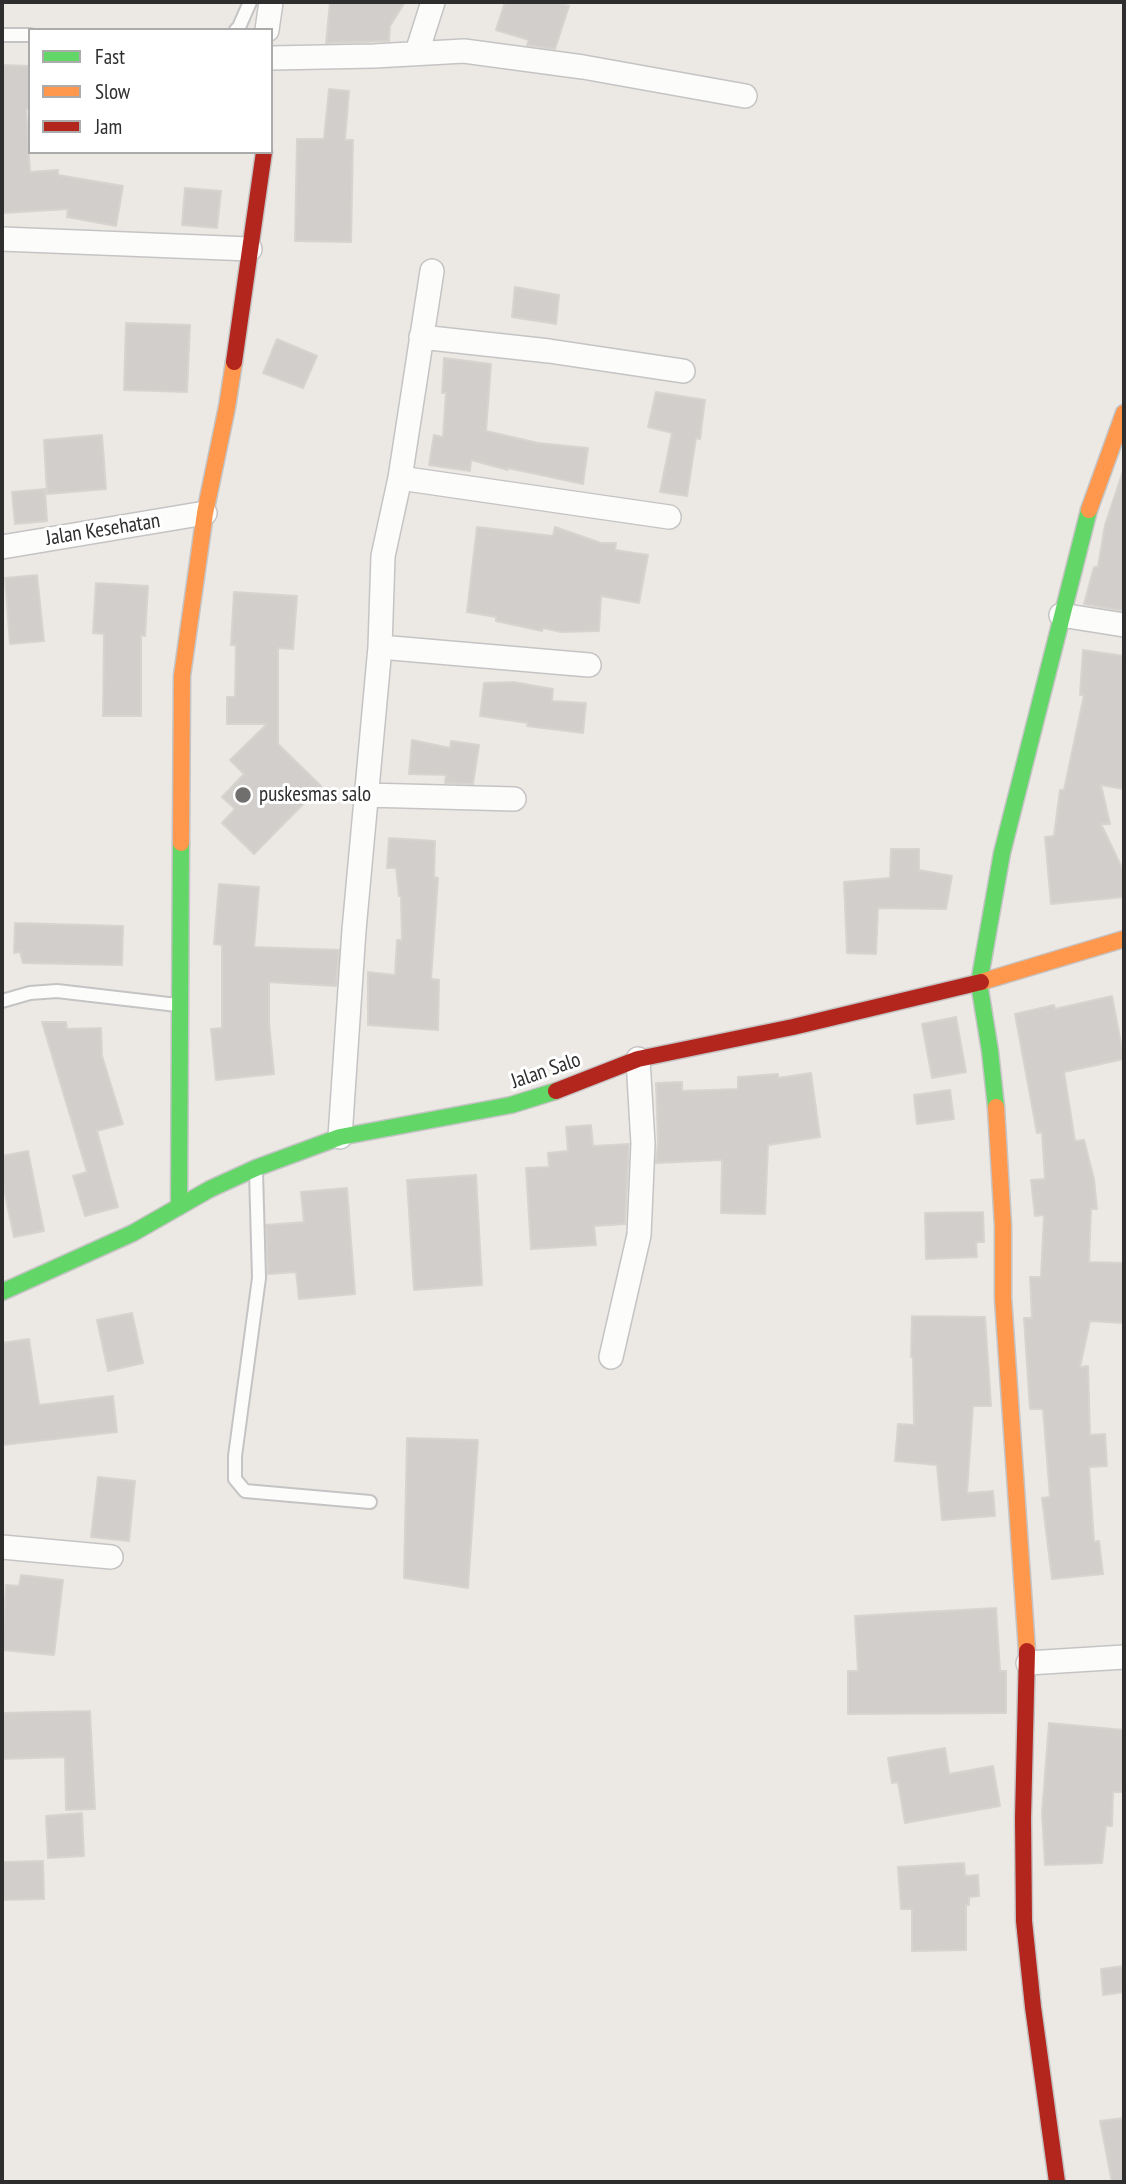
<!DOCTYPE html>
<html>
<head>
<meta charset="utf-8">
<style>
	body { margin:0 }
	#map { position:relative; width:1126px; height:2184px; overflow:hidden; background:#ece8e4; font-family:"PT Sans Narrow",sans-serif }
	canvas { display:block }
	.frame { position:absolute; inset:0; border:4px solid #2e2e2e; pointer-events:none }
	.legend { position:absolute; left:28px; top:28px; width:245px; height:126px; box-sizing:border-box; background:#fff; border:2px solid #ababab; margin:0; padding:9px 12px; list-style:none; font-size:21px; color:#2e2e2e }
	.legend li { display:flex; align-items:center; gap:14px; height:35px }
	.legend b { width:35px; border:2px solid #ababab }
</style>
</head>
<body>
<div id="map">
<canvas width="1126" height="2184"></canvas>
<div class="frame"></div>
<ul class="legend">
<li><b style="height:9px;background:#63d668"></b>Fast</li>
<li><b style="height:9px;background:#ff974d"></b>Slow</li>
<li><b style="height:9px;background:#b3261e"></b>Jam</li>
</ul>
</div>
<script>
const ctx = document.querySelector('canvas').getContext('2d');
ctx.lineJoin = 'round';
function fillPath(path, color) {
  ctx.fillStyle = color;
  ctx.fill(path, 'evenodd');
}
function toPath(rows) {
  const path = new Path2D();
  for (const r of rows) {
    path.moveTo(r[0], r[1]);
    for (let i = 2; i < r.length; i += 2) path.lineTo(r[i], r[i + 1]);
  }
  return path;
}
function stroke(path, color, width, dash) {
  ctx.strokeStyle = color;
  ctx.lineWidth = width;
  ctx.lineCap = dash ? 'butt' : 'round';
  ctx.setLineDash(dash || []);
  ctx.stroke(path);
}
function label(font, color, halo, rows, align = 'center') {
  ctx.font = font + ' "PT Sans Narrow",sans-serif';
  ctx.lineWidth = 6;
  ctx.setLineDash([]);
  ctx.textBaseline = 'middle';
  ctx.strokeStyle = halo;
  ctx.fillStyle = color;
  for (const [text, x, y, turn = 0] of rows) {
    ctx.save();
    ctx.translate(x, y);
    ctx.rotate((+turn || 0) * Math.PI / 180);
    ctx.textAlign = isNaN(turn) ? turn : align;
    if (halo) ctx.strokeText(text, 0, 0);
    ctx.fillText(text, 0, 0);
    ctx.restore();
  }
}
const building = toPath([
	[330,2,405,2,390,26,389,41,326,43,330,2],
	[505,2,555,2,569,6,555,49,527,45,529,40,496,30,505,2],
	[2,65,30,66,30,109,26,109,30,172,58,170,58,175,123,186,116,226,67,217,68,209,2,213,2,65],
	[329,89,349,91,345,140,353,140,351,242,295,241,297,139,324,139,329,89],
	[185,188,221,191,217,228,182,225,185,188],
	[515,287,559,295,556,324,512,317,515,287],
	[126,323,190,325,187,392,124,390,126,323],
	[277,339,317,356,303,388,263,373,277,339],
	[444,358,491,364,486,431,538,443,588,448,583,484,508,468,508,470,471,460,470,471,429,465,434,435,443,437,446,393,442,393,444,358],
	[656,392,705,400,700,439,696,438,687,496,660,492,672,433,648,427,656,392],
	[102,435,106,489,47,494,44,440,102,435],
	[1124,468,1124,611,1084,604,1094,567,1098,567,1105,525,1124,468],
	[45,489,47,521,15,524,12,492,45,489],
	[477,527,553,536,555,527,601,543,616,543,615,550,648,555,639,603,601,596,599,631,561,632,543,628,542,631,496,621,496,617,467,612,477,527],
	[37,575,44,641,10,644,5,578,37,575],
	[96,583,148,586,145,636,141,635,141,716,103,716,104,634,93,633,96,583],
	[234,592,297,596,293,649,278,648,278,744,321,786,254,854,222,823,235,809,222,797,244,774,230,760,267,724,227,724,227,697,235,697,236,645,231,645,234,592],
	[1083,650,1124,656,1124,789,1101,785,1110,824,1101,824,1123,870,1124,897,1051,904,1045,837,1054,836,1060,790,1064,790,1084,695,1080,695,1083,650],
	[513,682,553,689,552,701,586,703,583,733,527,726,528,723,480,716,484,683,513,682],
	[412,740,450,748,451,741,479,745,473,784,445,783,446,775,409,774,412,740],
	[389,838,435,841,434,877,438,878,431,979,439,980,438,1030,368,1025,368,972,395,975,397,940,402,940,401,896,399,896,396,868,387,868,389,838],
	[891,849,919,849,919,870,952,876,946,909,878,908,876,954,847,953,844,882,890,878,891,849],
	[219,884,259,887,254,947,339,950,336,986,269,982,269,1023,274,1074,216,1080,211,1029,222,1028,222,945,214,944,219,884],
	[15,923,123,926,122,965,23,963,20,952,14,953,15,923],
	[1112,996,1124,1059,1064,1072,1075,1141,1084,1140,1094,1179,1097,1209,1091,1209,1089,1262,1124,1263,1124,1323,1090,1321,1080,1367,1088,1366,1090,1435,1105,1434,1107,1466,1089,1467,1094,1542,1099,1541,1103,1574,1052,1579,1042,1498,1050,1497,1043,1409,1030,1409,1024,1318,1032,1318,1030,1277,1041,1277,1044,1215,1035,1216,1031,1180,1045,1179,1042,1132,1037,1133,1015,1014,1054,1005,1055,1009,1112,996],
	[956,1017,966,1072,932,1078,922,1024,956,1017],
	[42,1022,66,1022,67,1029,101,1028,102,1056,123,1124,97,1131,118,1207,85,1216,73,1176,87,1172,42,1022],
	[811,1073,820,1137,768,1145,765,1214,721,1213,722,1160,656,1163,658,1142,656,1083,682,1082,682,1091,738,1089,738,1077,778,1074,778,1078,811,1073],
	[950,1090,954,1119,917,1124,914,1095,950,1090],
	[591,1125,593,1146,629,1144,625,1224,594,1226,596,1245,531,1249,526,1168,549,1167,548,1153,568,1151,566,1127,591,1125],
	[28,1151,44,1231,14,1237,2,1180,2,1156,28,1151],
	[476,1175,482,1285,414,1290,407,1180,476,1175],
	[347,1188,355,1294,299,1299,296,1272,268,1274,266,1225,304,1222,301,1192,347,1188],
	[983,1212,984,1242,976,1242,977,1257,926,1259,925,1213,983,1212],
	[132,1313,143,1363,108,1371,97,1320,132,1313],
	[912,1316,985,1317,991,1406,973,1406,967,1493,993,1491,995,1516,942,1520,937,1465,895,1461,898,1424,914,1425,913,1357,911,1357,912,1316],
	[29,1339,39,1405,113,1396,117,1432,2,1445,2,1343,29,1339],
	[407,1438,478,1440,468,1588,404,1578,407,1438],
	[98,1477,135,1481,129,1541,91,1537,98,1477],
	[21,1575,63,1580,54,1655,2,1650,6,1585,19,1586,21,1575],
	[996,1608,1000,1671,1006,1671,1006,1713,848,1714,848,1671,858,1671,855,1616,996,1608],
	[90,1711,95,1809,66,1810,65,1757,2,1759,2,1713,90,1711],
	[1049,1723,1124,1730,1124,1792,1113,1792,1112,1826,1106,1826,1102,1863,1045,1865,1042,1813,1049,1723],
	[945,1748,949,1774,993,1766,1000,1806,905,1823,898,1782,892,1783,888,1758,945,1748],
	[82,1813,84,1856,48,1858,46,1816,82,1813],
	[43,1861,44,1899,2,1900,2,1862,43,1861],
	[964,1863,965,1876,978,1875,979,1896,969,1897,969,1905,966,1905,966,1950,912,1951,912,1909,901,1909,898,1867,964,1863],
	[1124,1966,1124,1992,1103,1995,1101,1969,1124,1966],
	[1124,2118,1124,2182,1112,2182,1100,2121,1124,2118]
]);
fillPath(building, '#d1cecb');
stroke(building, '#d7d4d0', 2);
const lane = toPath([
	[236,30,239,27,250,2],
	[2,35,30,35],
	[2,1001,30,993,57,991,177,1005],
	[256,1172,259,1278,235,1456,235,1479,245,1491,370,1502]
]);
const street = toPath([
	[267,30,271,2],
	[417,52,433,2],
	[271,58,374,56,464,51,583,67,745,96],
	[2,239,250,249],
	[421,337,549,351,683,371],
	[400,478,669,517],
	[2,547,205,513],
	[1061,615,1124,625],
	[380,647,589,665],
	[367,795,514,799],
	[340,1137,354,930,380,647,383,556,400,478,432,271],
	[611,1357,639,1235,643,1144,638,1059],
	[2,1547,111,1557],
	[1028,1663,1124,1657]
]);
const fast = toPath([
	[996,1107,990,1051,979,983,1002,853,1089,510],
	[179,1207,181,843],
	[2,1292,133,1233,210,1189,256,1168,340,1137,511,1105,556,1091]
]);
const slow = toPath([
	[1089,510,1124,413],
	[181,843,182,676,205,513,227,407,234,362],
	[981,982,1124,939],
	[996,1107,1003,1226,1003,1298,1027,1651]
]);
const jam = toPath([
	[234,362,264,152],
	[556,1091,638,1059,793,1027,981,982],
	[1027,1651,1023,1818,1024,1921,1033,2007,1057,2182]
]);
stroke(lane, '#c5c4c5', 16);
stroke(street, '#c5c4c5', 26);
stroke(fast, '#c5c4c5', 19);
stroke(slow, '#c5c4c5', 19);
stroke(jam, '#c5c4c5', 19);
stroke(lane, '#fcfcfb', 12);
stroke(street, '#fcfcfb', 23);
stroke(fast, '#63d668', 16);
stroke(slow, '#ff974d', 16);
stroke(jam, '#b3261e', 16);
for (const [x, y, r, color] of [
	[243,795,9,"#706f6e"]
]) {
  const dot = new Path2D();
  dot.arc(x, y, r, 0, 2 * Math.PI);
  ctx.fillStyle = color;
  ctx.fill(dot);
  stroke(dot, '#fff', 2.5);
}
label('21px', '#2e2e2e', '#fff', [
	["Jalan Kesehatan",103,530,-9],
	["Jalan Salo",546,1071,-19]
]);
label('21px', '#2e2e2e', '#fff', [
	["puskesmas salo",259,795]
], 'left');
</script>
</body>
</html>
